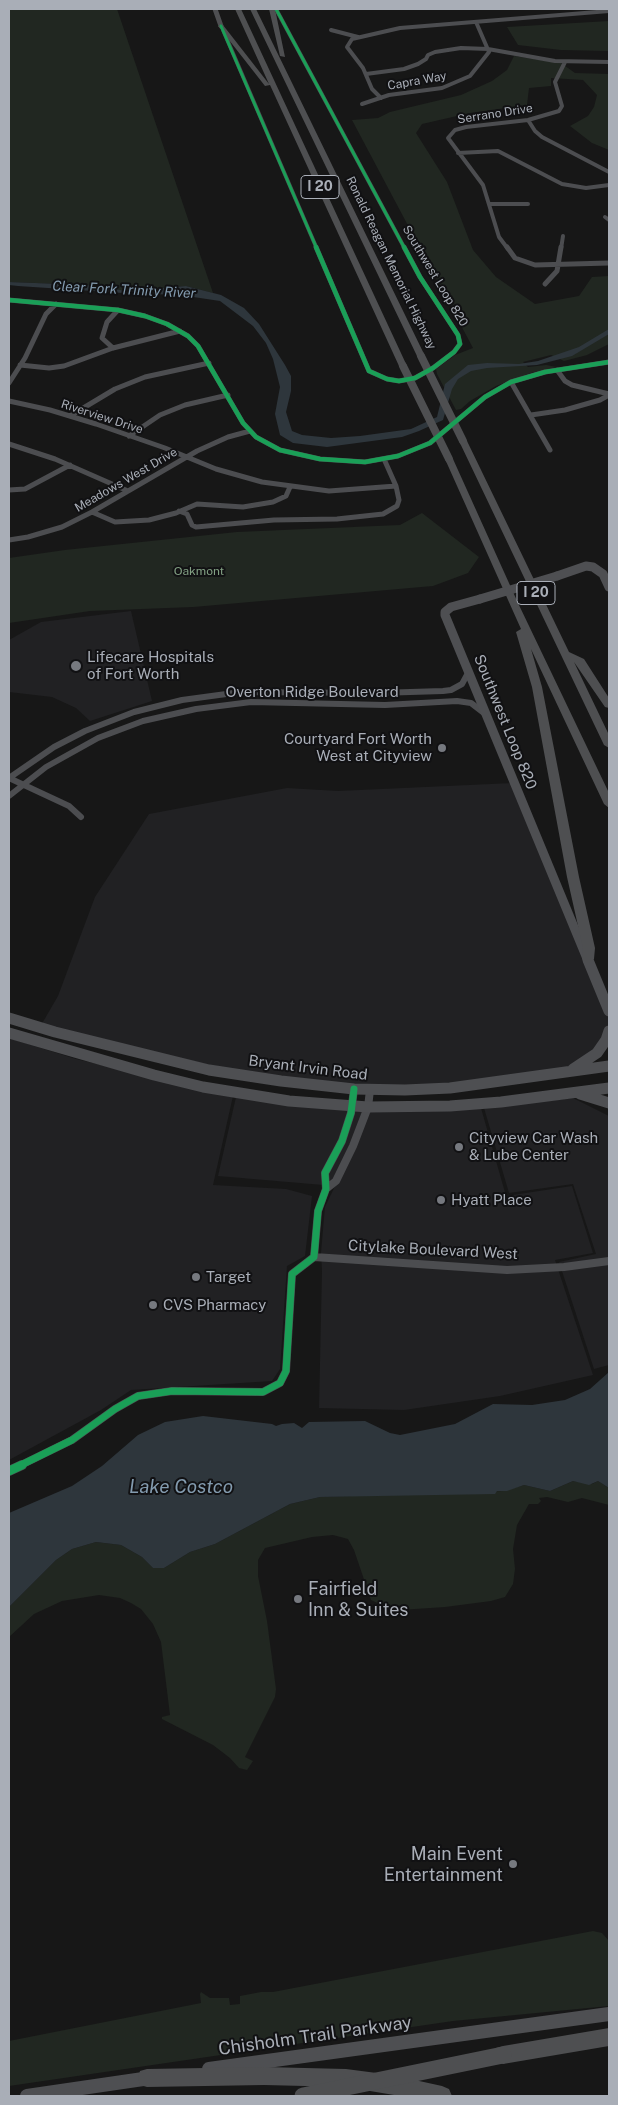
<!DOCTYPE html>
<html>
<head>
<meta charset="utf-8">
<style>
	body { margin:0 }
	#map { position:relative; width:618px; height:2105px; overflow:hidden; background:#171717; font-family:"Public Sans",sans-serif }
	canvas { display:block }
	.frame { position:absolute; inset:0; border:10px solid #a9aeb7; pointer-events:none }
</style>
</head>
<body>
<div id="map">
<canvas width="618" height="2105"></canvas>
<div class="frame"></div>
</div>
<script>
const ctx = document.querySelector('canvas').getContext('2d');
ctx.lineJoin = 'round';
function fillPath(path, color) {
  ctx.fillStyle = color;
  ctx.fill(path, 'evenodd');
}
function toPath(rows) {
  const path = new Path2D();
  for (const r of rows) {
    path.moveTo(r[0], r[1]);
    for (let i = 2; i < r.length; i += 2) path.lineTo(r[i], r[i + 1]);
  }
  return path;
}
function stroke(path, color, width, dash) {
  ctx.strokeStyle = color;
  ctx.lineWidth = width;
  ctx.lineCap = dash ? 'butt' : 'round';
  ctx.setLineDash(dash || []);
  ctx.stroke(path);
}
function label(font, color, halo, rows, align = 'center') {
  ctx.font = font + ' "Public Sans",sans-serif';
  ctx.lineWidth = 4;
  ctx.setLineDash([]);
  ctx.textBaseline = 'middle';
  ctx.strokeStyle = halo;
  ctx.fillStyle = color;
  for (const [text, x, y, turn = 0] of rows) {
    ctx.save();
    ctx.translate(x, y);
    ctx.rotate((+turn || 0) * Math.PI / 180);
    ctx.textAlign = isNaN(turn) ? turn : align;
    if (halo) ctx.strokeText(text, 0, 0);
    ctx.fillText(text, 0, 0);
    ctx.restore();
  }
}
fillPath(toPath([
	[131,611,152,701,90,721,76,708,52,697,9,692,9,640,41,622],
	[513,783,608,1008,609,1031,606,1040,570,1071,450,1088,281,1081,40,1027,58,996,95,897,149,814,287,788,338,791],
	[9,1038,76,1059,233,1096,213,1185,286,1189,312,1196,305,1256,287,1266,280,1369,272,1381,131,1390,101,1410,9,1460],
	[236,1097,481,1108,506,1196,572,1186,593,1253,555,1260,593,1375,500,1396,404,1410,319,1408,322,1271,321,1253,325,1207,335,1186,218,1176],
	[573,1098,609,1116,609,1365,594,1369,559,1262,596,1254,573,1184,509,1193,484,1108]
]), '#212123');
fillPath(toPath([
	[9,9,117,9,213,293,186,286,127,291,87,285,9,282],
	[609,21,609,51,561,50,518,45,507,27],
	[514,56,561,63,575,73,609,74,609,150,592,143,570,126,588,116,594,107,597,95,583,80,551,78,551,86,529,88,527,105,470,113,422,124,416,133,447,182,473,250,496,277,535,304,579,296,592,277,609,276,609,344,587,355,564,361,551,355,523,362,528,367,546,365,557,367,531,373,496,386,470,401,461,409,456,410,437,374,436,369,455,355,473,348,352,120,378,118,390,112,461,95,492,81,507,70],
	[422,513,479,557,468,573,433,586,193,607,90,611,9,623,9,558,65,550,237,532,400,525],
	[573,1481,592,1484,598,1481,609,1488,609,1505,582,1498,568,1502,547,1497,539,1498,541,1501,538,1504,529,1504,517,1525,513,1549,515,1569,513,1584,505,1597,491,1601,445,1607,400,1610,386,1607,371,1600,354,1550,348,1539,333,1535,312,1537,265,1548,258,1560,258,1576,267,1621,276,1689,275,1697,245,1757,253,1761,247,1770,239,1768,230,1758,213,1745,162,1719,162,1717,170,1715,161,1642,153,1624,141,1609,131,1603,120,1598,99,1595,62,1601,34,1614,9,1637,9,1607,56,1560,72,1549,96,1542,121,1545,142,1557,153,1568,164,1568,190,1552,215,1544,290,1504,320,1497,503,1491,524,1485,550,1491],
	[593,1931,602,1933,609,1941,609,2006,453,2021,9,2086,9,2041,201,2003,200,1994,201,1992,210,1998,229,1998,230,2005,240,2004,240,1996,261,1992,273,1992]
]), '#212721');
fillPath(toPath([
	[9,282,87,285,127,291,186,286,221,295,244,308,259,324,285,365,291,376,291,391,286,412,292,431,302,435,331,438,360,436,411,429,437,417,445,384,468,365,487,363,519,364,538,361,579,347,609,329,609,334,572,356,537,365,487,368,471,371,458,379,452,389,443,420,419,431,402,437,327,447,293,443,280,435,275,414,280,387,273,359,266,343,253,326,220,301,180,295,123,293,18,286,9,285],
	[609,1372,609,1488,598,1481,589,1485,573,1481,550,1491,524,1485,507,1491,497,1491,495,1494,320,1497,290,1504,215,1544,190,1552,164,1568,153,1568,142,1557,121,1545,96,1542,72,1549,56,1560,9,1607,9,1513,72,1486,102,1466,138,1435,165,1422,203,1416,272,1424,276,1426,282,1424,294,1423,302,1428,309,1422,365,1421,390,1433,400,1435,455,1424,493,1404,532,1405,565,1400,590,1389]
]), '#2e363c');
stroke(toPath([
	[276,9,405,249],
	[223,30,317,249],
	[331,30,358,37],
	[366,74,404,69,418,64,426,59,428,55,435,52,461,48,488,49,555,61,609,62],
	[381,98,372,89,363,68,347,47,352,39,400,28,609,11],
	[362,104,389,95,442,88,470,76,489,52,476,22],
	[528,120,535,131,542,137,609,172],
	[458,153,498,151,562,184,586,188,609,185],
	[490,204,528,204],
	[605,217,609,220],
	[508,249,499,237,483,185,448,138,455,130,466,127,528,120,559,111,562,106,555,82,565,62],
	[561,249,563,236]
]), '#4c4d50', 4);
stroke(toPath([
	[316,247,369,371,387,379,399,381,415,378,433,368,454,352,460,344,458,335,420,277,404,247],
	[507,247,515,258,535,265,609,263],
	[545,284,557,271,561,247],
	[9,300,118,310,145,316,167,324,188,336,198,346,243,423,256,437,280,450,320,459,365,462,398,456,430,443,485,397,511,382,545,372,609,362],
	[113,348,102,338,107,322,118,310],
	[20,365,49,368,64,366,113,348,180,331],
	[557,370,565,381,572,385,609,394],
	[511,382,550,450],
	[9,383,25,358,46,314,56,304],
	[9,401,50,410,96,424,165,448,216,469,262,482,329,491,396,486],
	[531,415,565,410,600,400,609,395],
	[70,416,115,389,145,377,209,363],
	[129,436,160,415,185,405,228,395],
	[9,444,55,459,128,491],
	[9,490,25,489,70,465],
	[179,511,187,514,192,525,196,527,274,520,337,519,383,514,397,506,399,500,396,486,384,459],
	[92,512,115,522,149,520,176,513,197,504,243,507,273,502,286,496,290,487],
	[9,540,28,537,62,527,92,512,197,451,228,437,250,431]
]), '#4c4d50', 5);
stroke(toPath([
	[9,778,54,747,85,731,134,712,182,700,241,692,378,693,443,691,451,690,462,684,468,673],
	[9,778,69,806,81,817],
	[9,796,46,767,98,738,143,721,196,709,251,702,385,705,457,701,471,703,484,713]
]), '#4c4d50', 6);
stroke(toPath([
	[326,1189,336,1181,353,1146,368,1107,370,1090],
	[314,1257,507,1270,564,1267,609,1261],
	[19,1466,72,1440,115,1409,138,1396,172,1391,263,1392,280,1383,286,1371,292,1274,314,1257,318,1211,326,1189,325,1173,342,1141,351,1113,354,1089]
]), '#4c4d50', 8);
stroke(toPath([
	[9,1471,22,1465]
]), '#4c4d50', 10);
stroke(toPath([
	[215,9,221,26]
]), '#4e4f52', 5);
stroke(toPath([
	[557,576,586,566,593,567,603,574,609,587],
	[480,599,451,607,445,612,445,615,588,961]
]), '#4e4f52', 9);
stroke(toPath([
	[588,960,609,1011],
	[9,1018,55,1032,209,1070,281,1081,354,1089,405,1090,450,1088,609,1066],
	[9,1033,154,1075,203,1087,289,1101,368,1107,450,1106,501,1102,609,1088],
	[573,1069,597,1053,606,1040,609,1031],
	[580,1094,609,1103]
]), '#4e4f52', 11);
stroke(toPath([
	[209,2069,609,2014],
	[27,2096,150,2078]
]), '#4e4f52', 14);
fillPath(toPath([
	[235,9,241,9,407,366,406,368,399,366,270,85,265,86,218,26,223,25,269,84,235,9],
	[250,9,256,9,425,356,424,358,417,356,250,9],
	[269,9,275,9,285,57,280,56,269,9],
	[463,438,467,441,569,652,584,659,609,698,609,708,605,707,574,662,609,735,609,748,604,745,459,441,463,438],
	[449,456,453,459,518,603,609,793,609,808,604,804,531,649,542,687,579,877,595,948,594,959,588,963,582,959,583,948,567,877,532,687,516,632,521,629,445,459,449,456],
	[609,2028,609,2046,503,2064,496,2062,494,2055,496,2048,503,2046,609,2028],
	[264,2067,346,2069,392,2075,442,2086,449,2089,452,2096,400,2096,346,2087,264,2085,147,2087,140,2085,138,2078,140,2071,147,2069,264,2067]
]), '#4e4f51');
stroke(toPath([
	[480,599,557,576]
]), '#4e4f52', 9);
stroke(toPath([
	[421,356,463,441],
	[403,366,449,459]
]), '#4e4f51', 8);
stroke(toPath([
	[303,2096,503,2055]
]), '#4e4f51', 17);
stroke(toPath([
	[276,9,405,249],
	[221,26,317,249]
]), '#1a9f57', 3);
stroke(toPath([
	[316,247,369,371,387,379,399,381,415,378,433,368,454,352,460,344,458,335,420,277,404,247],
	[9,300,118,310,145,316,167,324,188,336,198,346,243,423,256,437,280,450,320,459,365,462,398,456,430,443,485,397,511,382,545,372,609,362]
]), '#1a9f57', 4.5);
stroke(toPath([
	[19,1466,72,1440,115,1409,138,1396,172,1391,263,1392,280,1383,286,1371,292,1274,314,1257,318,1211,326,1189,325,1173,342,1141,351,1113,354,1089]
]), '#1a9f57', 7);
stroke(toPath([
	[9,1471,22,1465]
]), '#1a9f57', 9);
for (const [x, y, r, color] of [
	[76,666,6,"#76797f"],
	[442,748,5,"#76797f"],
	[459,1147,5,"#76797f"],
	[441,1200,5,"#76797f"],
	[196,1277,5,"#76797f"],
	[153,1305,5,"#76797f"],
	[298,1599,5,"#76797f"],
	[513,1864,5,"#76797f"]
]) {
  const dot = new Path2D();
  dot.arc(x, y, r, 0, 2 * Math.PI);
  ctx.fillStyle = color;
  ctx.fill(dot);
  stroke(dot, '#111113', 2);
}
label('12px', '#a9aeb7', '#111113', [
	["Capra Way",417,81,-10],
	["Serrano Drive",495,114,-9],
	["Ronald Reagan Memorial Highway",391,263,64],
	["Southwest Loop 820",435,276,59],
	["Riverview Drive",102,417,18],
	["Meadows West Drive",126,480,-30]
]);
label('12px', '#82a083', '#111113', [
	["Oakmont",199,571]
]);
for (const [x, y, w] of [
	[320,187,38],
	[536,593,38]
]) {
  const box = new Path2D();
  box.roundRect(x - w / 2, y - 11.5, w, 23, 4);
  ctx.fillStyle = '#111113';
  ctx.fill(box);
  stroke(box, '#a9aeb7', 1);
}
label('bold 14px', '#a9aeb7', null, [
	["I 20",320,187],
	["I 20",536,593]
]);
label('italic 14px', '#839baf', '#111113', [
	["Clear Fork Trinity River",124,290,3]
]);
label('15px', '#a9aeb7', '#111113', [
	["Lifecare Hospitals",87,657],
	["of Fort Worth",87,674],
	["Courtyard Fort Worth",432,739,"right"],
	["West at Cityview",432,756,"right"],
	["Cityview Car Wash",469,1138],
	["& Lube Center",469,1155],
	["Hyatt Place",451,1200],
	["Target",206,1277],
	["CVS Pharmacy",163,1305]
], 'left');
label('15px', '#a9aeb7', '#111113', [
	["Overton Ridge Boulevard",312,692],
	["Southwest Loop 820",505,722,68],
	["Bryant Irvin Road",308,1068,7],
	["Citylake Boulevard West",433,1250,3]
]);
label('18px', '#a9aeb7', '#111113', [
	["Fairfield",308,1589],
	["Inn & Suites",308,1610],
	["Main Event",503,1854,"right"],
	["Entertainment",503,1875,"right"]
], 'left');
label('18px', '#a9aeb7', '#111113', [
	["Chisholm Trail Parkway",315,2036,-8]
]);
label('italic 19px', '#839baf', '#111113', [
	["Lake Costco",181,1487]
]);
</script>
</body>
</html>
